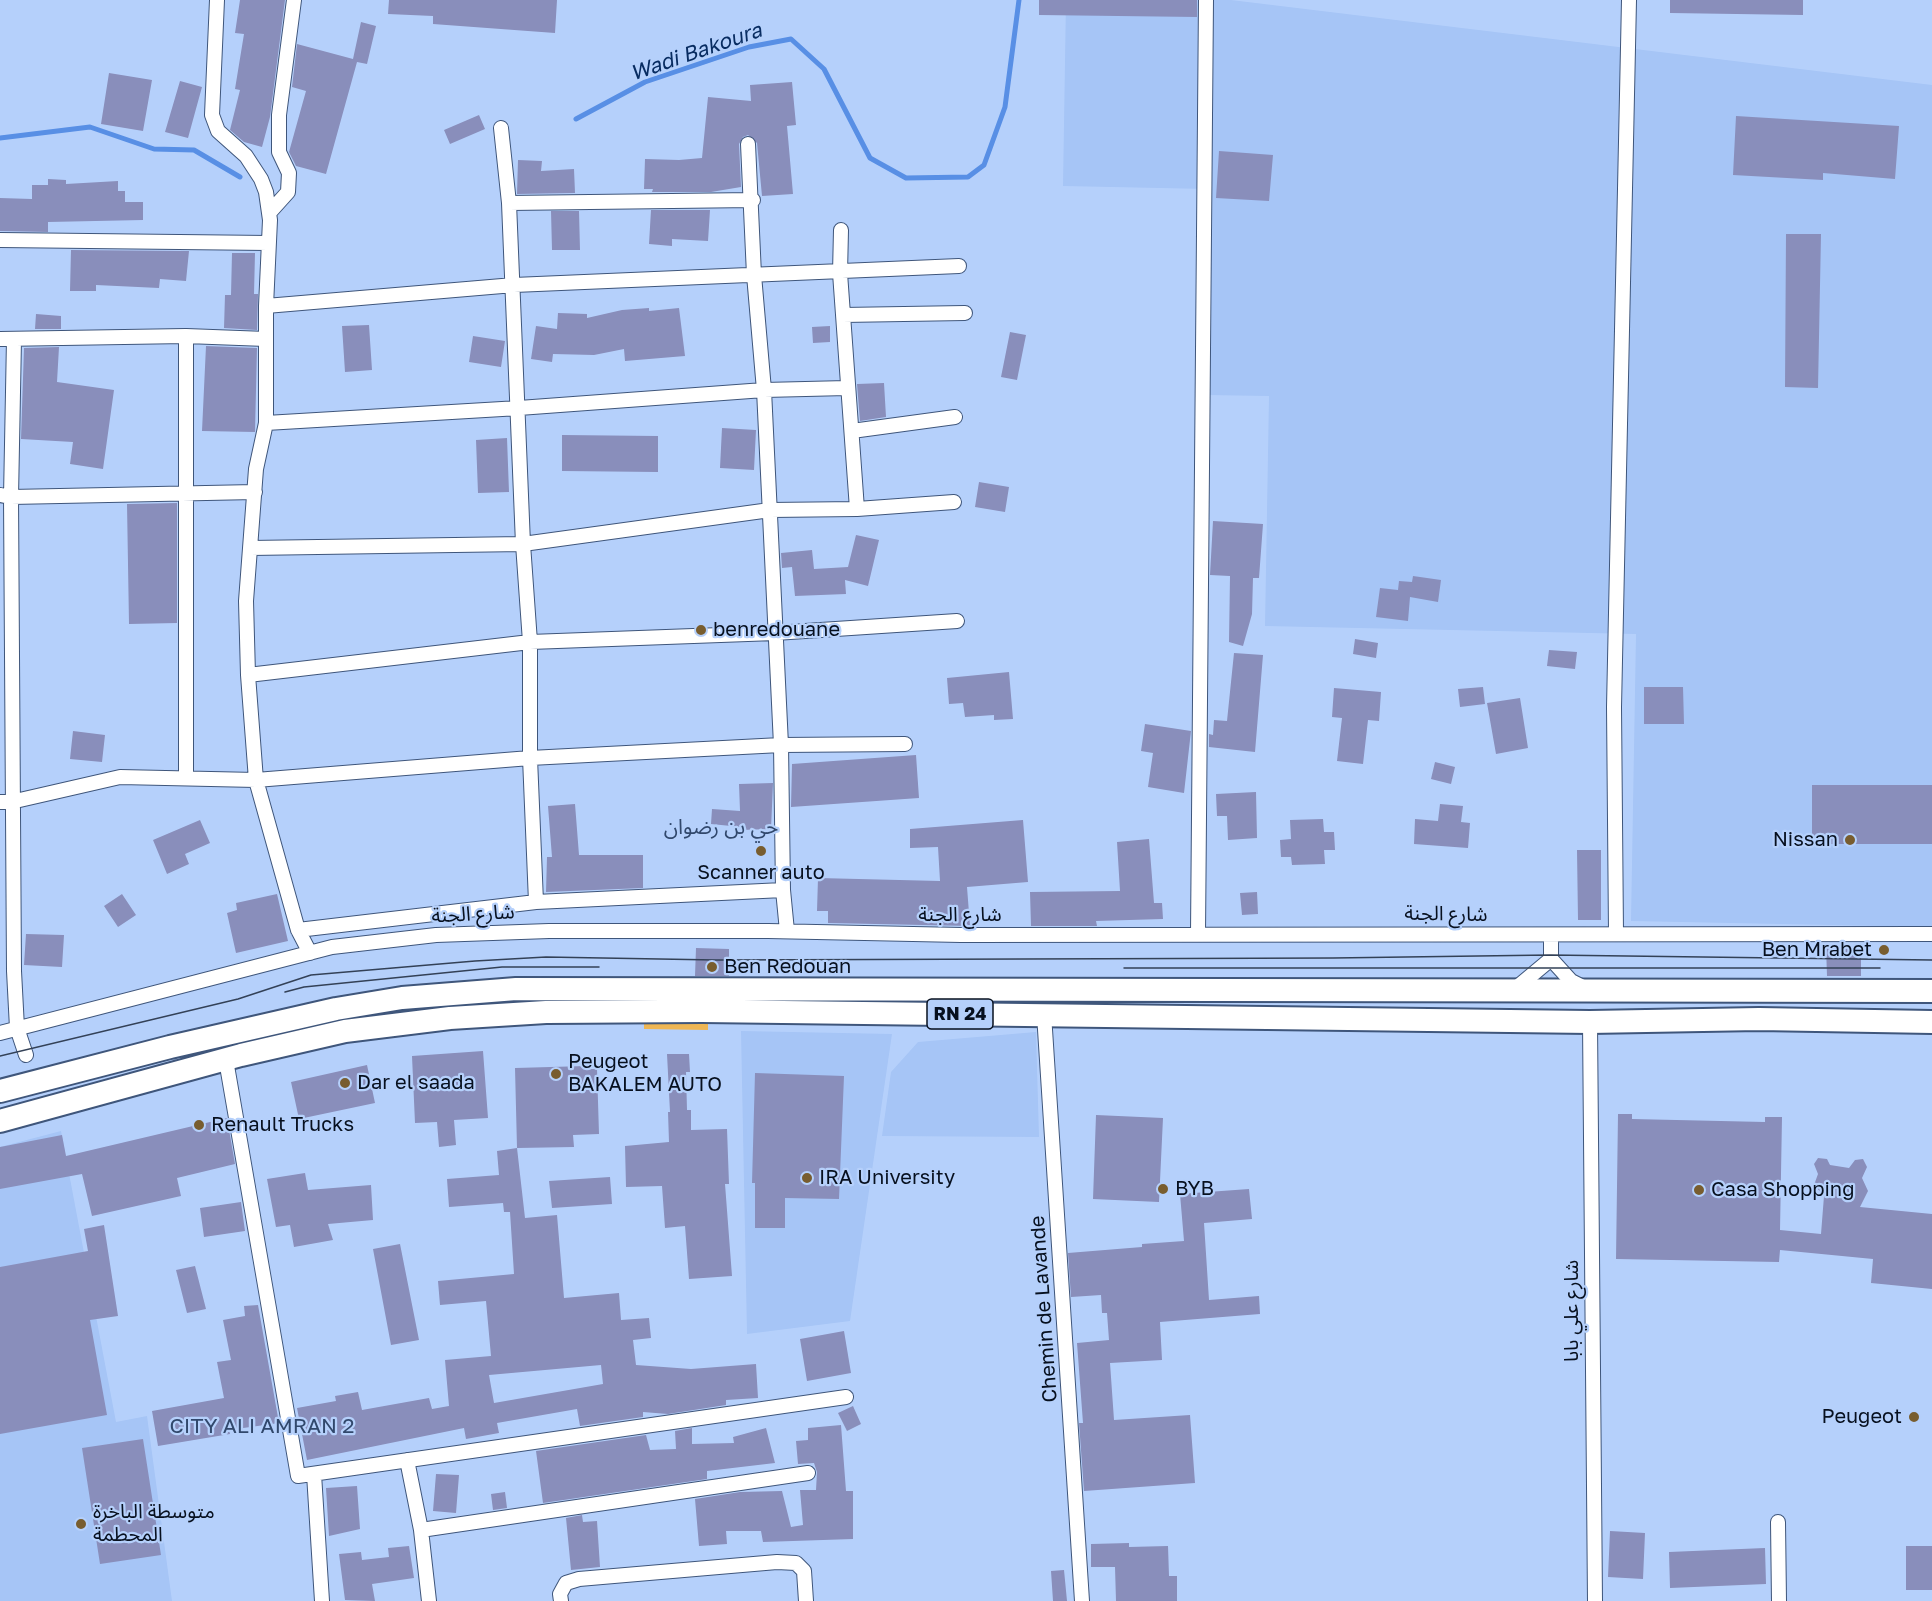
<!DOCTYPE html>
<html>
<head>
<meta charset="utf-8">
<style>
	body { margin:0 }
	canvas { display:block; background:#b5d0fb }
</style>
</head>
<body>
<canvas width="1932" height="1601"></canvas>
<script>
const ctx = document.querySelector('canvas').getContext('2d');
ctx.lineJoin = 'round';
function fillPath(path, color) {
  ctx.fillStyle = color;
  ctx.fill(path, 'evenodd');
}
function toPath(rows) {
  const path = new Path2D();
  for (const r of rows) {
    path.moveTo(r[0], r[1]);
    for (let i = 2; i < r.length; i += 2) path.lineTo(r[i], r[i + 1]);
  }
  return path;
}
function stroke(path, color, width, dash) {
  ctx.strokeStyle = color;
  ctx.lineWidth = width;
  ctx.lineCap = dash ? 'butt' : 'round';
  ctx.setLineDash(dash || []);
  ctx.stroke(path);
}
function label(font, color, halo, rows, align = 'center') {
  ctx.font = font + ' "Golos Text","Noto Sans Arabic",sans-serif';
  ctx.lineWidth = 4.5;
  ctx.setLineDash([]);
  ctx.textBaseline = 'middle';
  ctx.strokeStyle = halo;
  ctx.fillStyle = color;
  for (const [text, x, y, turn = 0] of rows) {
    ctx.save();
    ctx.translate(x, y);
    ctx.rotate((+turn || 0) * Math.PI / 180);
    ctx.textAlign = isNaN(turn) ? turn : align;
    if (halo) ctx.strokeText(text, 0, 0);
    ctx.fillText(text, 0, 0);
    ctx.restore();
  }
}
fillPath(toPath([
	[1066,0,1231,0,1932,85,1932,927,1631,921,1636,634,1265,626,1269,396,1205,395,1208,189,1063,186],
	[741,1031,892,1034,850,1321,747,1334],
	[1036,1032,1039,1137,882,1136,891,1072,918,1042],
	[61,1131,116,1422,147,1416,172,1601,0,1601,0,1147]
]), '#a6c5f6');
fillPath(toPath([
	[644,1023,708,1024,708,1030,644,1029]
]), '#eeb654');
stroke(toPath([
	[576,119,645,82,749,47,791,39,824,69,870,158,906,178,968,177,984,165,1005,107,1019,0],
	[0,138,90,127,154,149,194,150,240,177]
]), '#588fe5', 5);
fillPath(toPath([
	[240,0,285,0,270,117,262,147,244,142,230,130,240,90,235,89,244,34,235,33],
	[389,0,557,0,555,33,433,24,433,16,388,14],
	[1039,0,1197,0,1197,17,1039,15],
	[1670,0,1803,0,1803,15,1670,13],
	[361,22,376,26,367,64,357,62,326,174,296,166,289,152,306,91,292,87,297,44,353,59],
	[109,73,152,80,143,131,101,124],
	[180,81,202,87,188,138,165,132],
	[792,82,796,125,787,126,793,194,762,196,757,143,748,135,743,137,739,144,741,187,711,192,652,192,653,189,644,189,645,159,679,160,702,158,708,97,751,101,750,85],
	[479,115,485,129,450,144,444,130],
	[1736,116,1899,126,1895,179,1823,173,1823,180,1733,175],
	[1219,151,1273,155,1269,201,1216,198],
	[518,160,542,161,541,171,574,169,575,193,517,194],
	[48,179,66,180,66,184,118,181,118,191,125,191,125,202,143,202,143,220,48,222,48,232,0,231,0,198,32,199,32,185,48,185],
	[651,210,710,210,708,241,672,239,672,246,649,244],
	[551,211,579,211,580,250,552,250],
	[1786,234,1821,234,1818,388,1785,387],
	[71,250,189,251,186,281,160,279,159,288,96,285,96,291,70,291],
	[232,253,255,253,254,294,258,294,257,330,224,328,225,295,231,295],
	[649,308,649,311,679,308,685,356,625,361,624,349,594,355,553,354,552,362,531,359,536,326,557,329,558,313,587,314,587,318,622,310],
	[36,314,61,316,61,329,35,329],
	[369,325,372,370,345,372,342,326],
	[830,326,830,342,813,343,812,327],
	[1010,332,1026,335,1017,380,1001,377],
	[473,336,505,341,501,367,469,362],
	[206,346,257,348,255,432,202,431],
	[59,347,57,382,114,390,103,469,70,464,73,442,21,439,24,348],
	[884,383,886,417,860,421,857,384],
	[722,428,756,430,754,470,720,468],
	[562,435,658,436,658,472,562,471],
	[507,438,509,492,478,493,476,440],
	[979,482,1009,487,1005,512,975,507],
	[177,503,177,623,129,624,127,504],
	[1213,521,1263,524,1259,578,1253,578,1252,614,1243,646,1229,642,1230,576,1210,575],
	[856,535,879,540,868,586,845,580,846,594,795,596,792,567,782,568,781,553,812,550,814,569,848,567],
	[1413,576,1441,580,1438,602,1410,597,1408,621,1376,617,1380,588,1398,590,1399,581,1412,582],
	[1355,639,1378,643,1376,658,1353,654],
	[1549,650,1577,652,1575,669,1547,666],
	[1234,653,1263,655,1255,752,1209,747,1209,734,1213,735,1214,720,1227,721],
	[1009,672,1013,719,994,720,994,715,965,717,963,703,949,704,947,678],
	[1483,687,1485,704,1460,707,1458,689],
	[1644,687,1683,687,1684,724,1644,724],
	[1334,688,1381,692,1379,721,1368,720,1363,764,1337,761,1342,718,1332,717],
	[1520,698,1528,748,1496,754,1487,703],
	[1145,724,1191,731,1184,793,1148,787,1153,753,1141,751],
	[73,731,105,735,102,762,70,759],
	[916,755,919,798,791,807,792,764],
	[1435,762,1455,767,1451,784,1431,779],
	[773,783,771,829,741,830,741,827,711,824,712,809,740,811,739,784],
	[1812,785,1932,785,1932,844,1812,844],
	[1256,792,1257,838,1228,840,1227,816,1217,816,1216,794],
	[575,804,579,855,643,855,643,888,546,892,547,857,552,857,548,806],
	[1440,804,1463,806,1461,822,1470,823,1468,848,1414,844,1415,819,1438,821],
	[1323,819,1324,832,1334,832,1335,850,1324,850,1325,864,1292,865,1291,857,1281,857,1280,840,1291,839,1290,820],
	[200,820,210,843,185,854,189,864,167,874,153,840],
	[1023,820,1028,882,967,887,970,926,828,923,828,911,817,911,818,878,940,881,938,847,910,848,910,829],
	[1149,839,1154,903,1162,903,1163,919,1096,921,1097,926,1031,926,1030,892,1120,891,1117,842],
	[1577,850,1601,850,1601,920,1578,920],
	[1257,892,1258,914,1242,915,1240,893],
	[122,894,136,915,118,927,104,906],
	[277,894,288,941,236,953,227,913,237,910,236,903],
	[26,934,64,935,62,967,24,965],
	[1826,946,1861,946,1861,976,1827,976],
	[696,948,729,949,729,976,695,976],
	[483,1051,488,1118,454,1120,456,1145,439,1147,437,1122,415,1123,412,1056],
	[667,1054,689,1054,690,1072,686,1072,687,1110,691,1110,691,1130,727,1129,729,1184,725,1184,732,1276,689,1279,685,1226,665,1228,662,1186,626,1187,625,1146,669,1142,668,1112,670,1112],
	[367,1065,375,1103,299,1119,291,1082],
	[586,1066,586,1069,597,1069,599,1134,573,1135,574,1147,517,1148,515,1068],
	[755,1073,844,1076,839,1199,785,1198,785,1228,755,1228,755,1183,752,1183],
	[1618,1114,1632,1114,1632,1119,1765,1122,1765,1117,1782,1117,1780,1230,1821,1234,1824,1196,1814,1185,1818,1174,1814,1164,1818,1158,1827,1159,1830,1165,1849,1168,1855,1160,1863,1159,1867,1167,1862,1178,1868,1191,1860,1207,1932,1214,1932,1289,1871,1283,1873,1259,1780,1250,1779,1262,1616,1259],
	[1096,1115,1163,1118,1159,1202,1093,1199],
	[227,1118,235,1164,177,1178,181,1196,92,1216,82,1174,0,1189,0,1147,62,1135,66,1156],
	[517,1148,525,1218,557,1215,564,1298,619,1293,621,1320,649,1318,651,1338,633,1340,636,1365,691,1369,756,1364,758,1398,726,1400,726,1405,668,1414,643,1412,643,1417,580,1426,577,1409,497,1423,499,1433,466,1439,464,1428,307,1460,297,1408,336,1401,335,1396,358,1392,362,1410,429,1398,432,1409,449,1406,445,1360,491,1356,486,1301,440,1305,438,1281,514,1274,510,1212,504,1212,503,1203,449,1207,447,1179,499,1175,497,1151],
	[601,1365,603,1384,494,1403,489,1375],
	[305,1173,308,1190,371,1185,373,1220,328,1224,333,1240,294,1247,290,1225,276,1227,267,1179],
	[610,1177,612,1204,552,1208,549,1181],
	[1249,1189,1252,1219,1204,1223,1209,1300,1259,1296,1260,1314,1160,1322,1162,1360,1110,1363,1114,1420,1190,1415,1195,1483,1084,1491,1079,1423,1083,1423,1077,1343,1109,1340,1107,1313,1102,1313,1101,1295,1071,1297,1068,1253,1142,1247,1142,1244,1184,1241,1180,1194],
	[241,1202,245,1231,204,1237,200,1208],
	[104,1225,118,1316,90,1320,107,1415,0,1434,0,1267,88,1251,84,1229],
	[400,1244,419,1340,391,1345,373,1249],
	[195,1266,206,1309,187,1313,176,1270],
	[258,1305,279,1423,229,1430,230,1434,158,1446,152,1411,224,1398,217,1362,231,1360,223,1320,245,1316,244,1306],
	[844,1331,851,1373,807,1381,800,1339],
	[853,1406,861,1424,847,1431,838,1413],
	[841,1425,846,1491,853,1491,853,1539,763,1542,761,1531,726,1531,727,1544,699,1546,695,1499,740,1492,782,1491,791,1527,803,1525,800,1490,816,1490,817,1472,814,1463,798,1464,796,1441,808,1440,808,1428],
	[692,1428,692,1444,734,1443,733,1437,766,1428,775,1463,707,1471,707,1479,543,1503,536,1451,646,1435,650,1450,676,1449,675,1431],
	[143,1439,161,1555,100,1564,82,1448],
	[436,1474,459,1475,456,1513,433,1511],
	[357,1486,360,1529,329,1536,326,1488],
	[505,1492,507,1508,493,1510,491,1494],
	[582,1515,583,1522,597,1521,600,1567,571,1570,566,1518],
	[1610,1531,1645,1533,1643,1579,1608,1577],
	[1129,1543,1129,1547,1168,1546,1169,1576,1177,1576,1177,1601,1116,1601,1115,1567,1091,1567,1091,1544],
	[409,1546,414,1578,372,1584,375,1601,345,1600,339,1554,361,1552,362,1560,389,1557,388,1548],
	[1906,1546,1932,1546,1932,1590,1906,1590],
	[1765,1548,1766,1584,1670,1588,1669,1552],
	[1064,1570,1067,1601,1053,1601,1051,1571]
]), '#898ebb');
const street = toPath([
	[217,0,212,115,218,131,246,156,261,179,266,192,270,220,266,306,266,423,256,469,246,601,248,675,256,780,298,930,310,953],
	[501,128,509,203,523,544,530,642,530,758,536,902],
	[509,203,753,200],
	[270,212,288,192,289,173,279,152,279,115,294,0],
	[841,230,840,273,857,509],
	[0,240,268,243],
	[266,306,514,285,959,266],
	[843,315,965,313],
	[186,336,186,778],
	[0,339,186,336,266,339],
	[14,339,11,497,14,971,17,1028,26,1055],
	[266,423,519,408,764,390,847,388],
	[852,431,955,417],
	[0,495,11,497,255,492],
	[250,548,523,544,770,510,857,509,954,502],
	[248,675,530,642,775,633,957,621],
	[0,802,11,802,120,777,256,780,530,758,781,745,905,744],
	[783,890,787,931],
	[298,930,536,902,783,890,781,745,764,390,754,275,748,144],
	[1198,933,1206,0],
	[1616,933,1614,707,1629,0],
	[1551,936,1551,959,1571,981,1585,988],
	[1515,989,1551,959],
	[1044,1014,1082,1601],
	[1590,1022,1595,1601],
	[0,1033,332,947,436,935,549,931,768,931,961,935,1932,934],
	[226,1060,298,1476,846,1397],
	[407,1460,421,1530,429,1601],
	[314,1474,322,1601],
	[1778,1522,1779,1601],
	[421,1530,808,1473],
	[561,1601,560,1594,566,1583,579,1579,777,1562,796,1563,804,1571,806,1601]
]);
const primary = toPath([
	[0,1091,170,1047,336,1009,402,998,516,989,1932,991],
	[0,1121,241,1055,345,1031,450,1018,546,1012,702,1011,1590,1022,1759,1019,1932,1022]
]);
stroke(street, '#3f567b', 16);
stroke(primary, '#3f567b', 26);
stroke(street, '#fff', 14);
stroke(primary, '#fff', 22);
stroke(toPath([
	[1124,968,1880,968],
	[285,992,304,987,502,967,599,967],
	[0,1056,238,999,311,975,475,961,546,957,716,960,1333,958,1550,955,1932,960]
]), '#334157', 1.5);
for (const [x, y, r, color] of [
	[701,630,6,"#785d2f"],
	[1850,840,6,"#785d2f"],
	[761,851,6,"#785d2f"],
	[1884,950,6,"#785d2f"],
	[712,967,6,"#785d2f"],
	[556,1074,6,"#785d2f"],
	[345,1083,6,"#785d2f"],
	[199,1125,6,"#785d2f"],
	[807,1178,6,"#785d2f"],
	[1163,1189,6,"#785d2f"],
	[1699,1190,6,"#785d2f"],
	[1914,1417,6,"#785d2f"],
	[81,1524,6,"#785d2f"]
]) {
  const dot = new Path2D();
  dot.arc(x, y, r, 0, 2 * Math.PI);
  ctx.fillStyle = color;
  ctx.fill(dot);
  stroke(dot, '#b5d0fb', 2);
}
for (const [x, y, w] of [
	[960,1014,66]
]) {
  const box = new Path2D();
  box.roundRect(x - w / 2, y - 15, w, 30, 4.5);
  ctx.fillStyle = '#b5d0fb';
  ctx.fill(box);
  stroke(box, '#07101f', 1.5);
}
label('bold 18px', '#07101f', null, [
	["RN 24",960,1014]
]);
label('20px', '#07101f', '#b5d0fb', [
	["benredouane",713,630],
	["Nissan",1838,840,"right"],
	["Scanner auto",761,873,"center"],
	["Ben Mrabet",1872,950,"right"],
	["Ben Redouan",724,967],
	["Peugeot",568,1062],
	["BAKALEM AUTO",568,1085],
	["Dar el saada",357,1083],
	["Renault Trucks",211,1125],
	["IRA University",819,1178],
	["BYB",1175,1189],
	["Casa Shopping",1711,1190],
	["Peugeot",1902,1417,"right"],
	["متوسطة الباخرة",93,1512],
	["المحطمة",93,1535]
], 'left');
label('20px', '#07101f', '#b5d0fb', [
	["شارع الجنة",473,914,-3],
	["شارع الجنة",1446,914,1],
	["شارع الجنة",960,915],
	["Chemin de Lavande",1044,1309,-94],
	["شارع علي بابا",1572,1311,-90]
]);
label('italic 21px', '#082c61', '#b5d0fb', [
	["Wadi Bakoura",696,52,-19]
]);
label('21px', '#31486c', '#b5d0fb', [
	["حي بن رضوان",721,827],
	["CITY ALI AMRAN 2",262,1426]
]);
</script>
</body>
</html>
